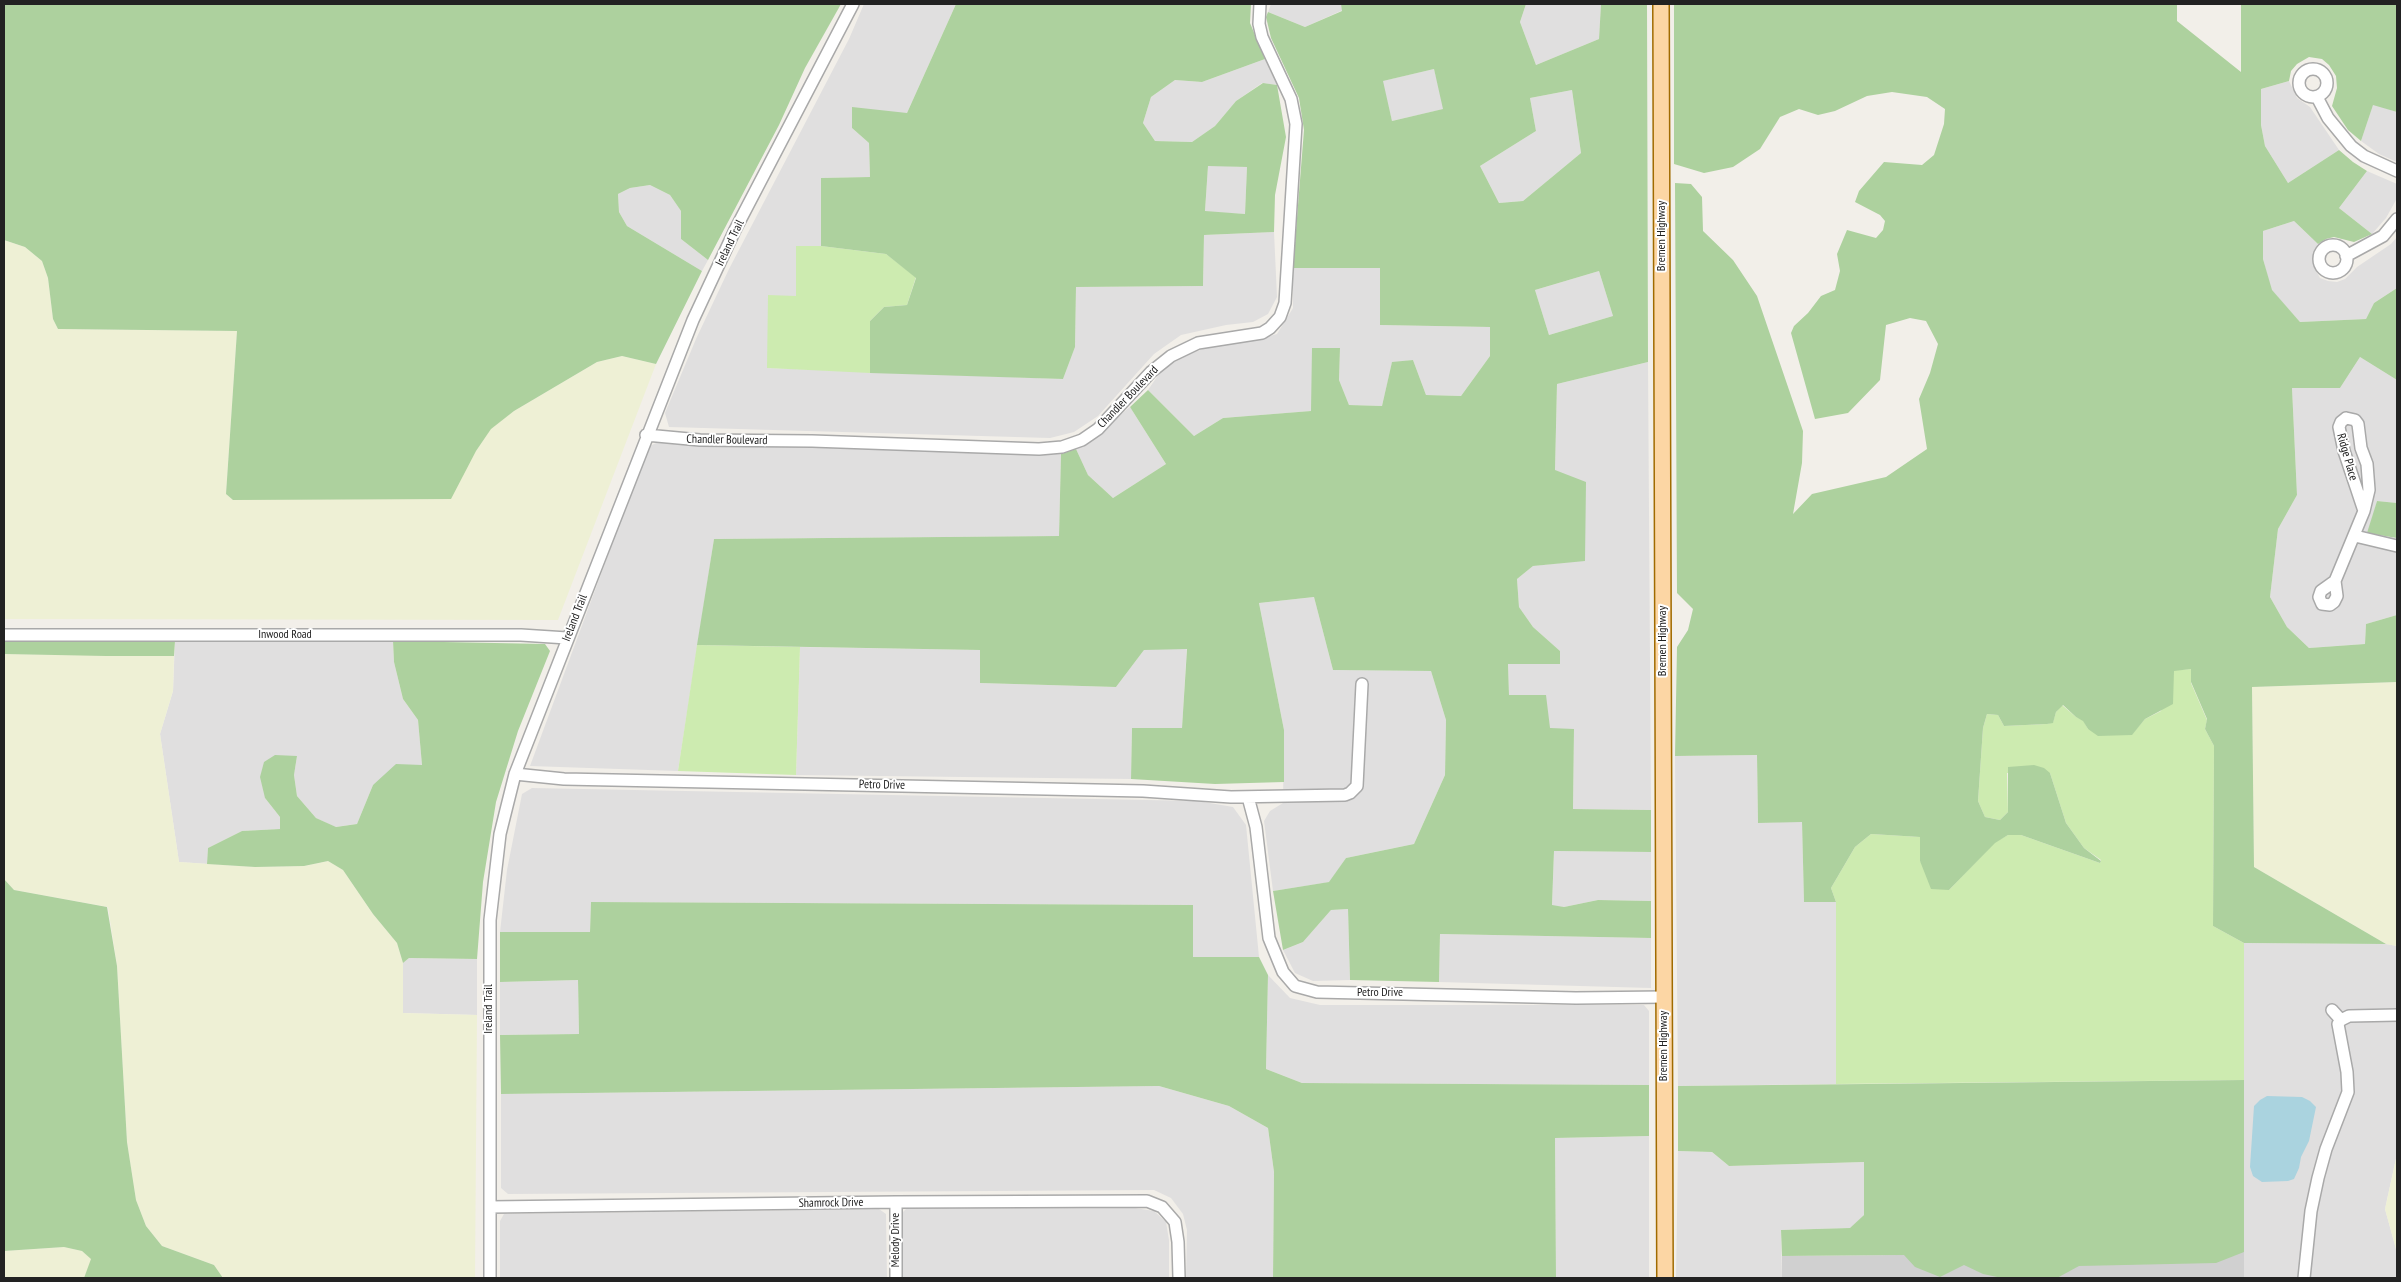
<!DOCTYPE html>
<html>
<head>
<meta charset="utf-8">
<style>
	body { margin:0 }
	#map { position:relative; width:2401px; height:1282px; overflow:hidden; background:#f2efe9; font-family:"PT Sans Narrow",sans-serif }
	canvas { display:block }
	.frame { position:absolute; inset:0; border:5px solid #222; pointer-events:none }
</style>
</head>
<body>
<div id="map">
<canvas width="2401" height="1282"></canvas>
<div class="frame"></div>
</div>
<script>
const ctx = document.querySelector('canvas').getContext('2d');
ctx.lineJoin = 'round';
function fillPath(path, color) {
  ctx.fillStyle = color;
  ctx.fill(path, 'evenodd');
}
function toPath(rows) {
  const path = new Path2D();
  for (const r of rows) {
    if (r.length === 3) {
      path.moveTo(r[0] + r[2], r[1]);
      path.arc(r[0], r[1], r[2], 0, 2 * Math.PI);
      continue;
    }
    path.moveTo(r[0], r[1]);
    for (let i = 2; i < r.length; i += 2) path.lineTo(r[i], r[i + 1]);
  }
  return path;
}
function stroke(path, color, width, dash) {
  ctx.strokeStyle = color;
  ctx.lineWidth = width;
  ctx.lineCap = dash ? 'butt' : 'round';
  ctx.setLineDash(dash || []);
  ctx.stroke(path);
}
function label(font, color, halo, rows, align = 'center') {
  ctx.font = font + ' "PT Sans Narrow",sans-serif';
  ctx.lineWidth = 4;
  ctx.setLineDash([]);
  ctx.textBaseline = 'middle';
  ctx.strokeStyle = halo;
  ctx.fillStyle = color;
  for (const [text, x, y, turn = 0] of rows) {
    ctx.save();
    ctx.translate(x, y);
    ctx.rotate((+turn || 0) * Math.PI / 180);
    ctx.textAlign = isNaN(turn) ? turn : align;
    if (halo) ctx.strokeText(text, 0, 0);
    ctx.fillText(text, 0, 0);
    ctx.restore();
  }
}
fillPath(toPath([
	[864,4,956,4,907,113,852,128,869,143,870,177,821,178,821,246,796,246,796,296,767,368,1063,379,1075,347,1076,287,1203,286,1204,235,1274,232,1277,297,1268,314,1253,322,1226,325,1181,335,1154,354,1098,416,1074,432,1050,438,669,427,665,413,696,339,729,269,849,39],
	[1271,4,1341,4,1343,10,1305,27,1268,12],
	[1526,4,1601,4,1599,39,1536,65,1520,22],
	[1265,59,1277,85,1262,83,1236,101,1215,126,1192,142,1155,141,1143,123,1151,97,1175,80,1202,82],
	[1434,69,1444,109,1392,121,1382,81],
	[2289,81,2297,98,2310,107,2339,150,2288,183,2265,146,2261,125,2261,89],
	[1572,90,1581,153,1523,201,1499,203,1480,166,1536,131,1530,98],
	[2373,104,2397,112,2397,162,2379,154,2361,141],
	[1208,165,1247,167,1245,214,1205,212],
	[2367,171,2397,184,2396,200,2386,218,2372,234,2339,208],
	[650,185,670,195,681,211,681,239,708,260,702,271,627,226,619,212,618,194,630,188],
	[2294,221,2318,244,2314,251,2314,267,2320,278,2328,281,2337,282,2345,279,2357,267,2391,244,2397,237,2397,288,2374,303,2366,319,2300,322,2271,290,2263,259,2263,231],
	[1293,268,1380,268,1380,325,1490,327,1490,356,1461,396,1426,395,1413,360,1392,363,1382,406,1349,405,1339,380,1340,348,1312,348,1312,411,1223,418,1194,436,1148,390,1161,371,1184,356,1214,345,1259,339,1277,334,1293,308],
	[1599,271,1613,316,1549,335,1535,290],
	[2360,357,2397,380,2397,503,2377,501,2368,533,2397,538,2397,615,2366,624,2365,644,2309,648,2287,627,2270,597,2278,529,2297,495,2292,388,2340,388],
	[1648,362,1651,810,1573,809,1574,729,1550,729,1509,695,1508,663,1560,663,1560,651,1533,627,1519,607,1517,579,1533,566,1585,560,1555,470,1557,384],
	[1130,407,1166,464,1113,498,1088,475,1076,449],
	[658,442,1061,454,1059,536,714,539,678,771,530,766,648,447],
	[1314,597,1333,670,1431,671,1446,720,1445,775,1414,844,1346,858,1330,882,1273,891,1264,821,1270,811,1283,803,1284,730,1259,603],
	[175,641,393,641,394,662,403,699,418,720,422,765,373,785,357,824,335,827,316,818,297,796,294,775,297,756,265,798,280,817,280,829,242,831,208,848,207,864,179,862,160,734,173,691],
	[1187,645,1182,729,1132,728,1131,779,796,775,800,647,981,650,980,683,1116,687,1144,650],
	[1757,755,1758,823,1802,821,1804,901,1836,902,1836,1084,1678,1086,1675,756],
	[532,788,1198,801,1233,807,1246,825,1259,957,1193,957,1193,905,591,902,590,932,500,932,507,870,522,794],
	[1554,851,1651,852,1651,901,1598,900,1564,907,1552,906],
	[1348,909,1350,980,1313,981,1295,973,1283,950,1303,942,1331,910],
	[1440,934,1651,938,1651,988,1439,982],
	[2244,943,2386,944,2397,946,2397,1154,2385,1209,2396,1249,2396,1278,2244,1278],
	[409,958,477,959,477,1015,403,1013,403,963],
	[1268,975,1290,998,1320,1005,1644,1005,1649,1011,1649,1085,1302,1083,1266,1069],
	[578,980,579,1034,500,1035,500,982],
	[1159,1086,1229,1106,1268,1128,1274,1172,1273,1278,1186,1278,1187,1230,1183,1214,1171,1198,1154,1190,508,1194,501,1188,501,1094],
	[1649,1136,1649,1278,1556,1278,1555,1138],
	[1678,1151,1712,1152,1729,1166,1864,1162,1864,1215,1851,1228,1781,1230,1782,1278,1676,1278],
	[907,1208,1135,1208,1154,1211,1166,1222,1169,1240,1169,1278,903,1278,903,1212],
	[879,1209,886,1214,887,1278,500,1278,500,1221,504,1214]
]), '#e0dfdf');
fillPath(toPath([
	[2244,1252,2244,1278,1782,1278,1782,1256]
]), '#d0d0d0');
fillPath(toPath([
	[4,240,25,247,42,261,48,278,53,319,58,329,237,331,226,494,233,500,476,451,491,428,514,411,597,362,622,356,656,364,558,620,4,619],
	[4,654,174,656,173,691,160,734,179,862,255,867,304,866,328,861,343,870,373,914,397,943,403,963,403,1013,477,1015,475,1278,223,1278,214,1265,162,1246,146,1226,136,1200,127,1142,117,966,108,907,14,890,4,879],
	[2397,682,2397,946,2386,944,2254,867,2252,687],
	[2397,1154,2397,1278,2396,1278,2396,1249,2385,1209],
	[64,1247,82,1251,92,1259,84,1278,4,1278,4,1251]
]), '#eef0d5');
fillPath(toPath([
	[796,246,821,246,886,254,916,277,907,305,884,307,870,321,870,373,767,368,768,295,796,296],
	[697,645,800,647,796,775,678,771],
	[2192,669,2191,683,2207,720,2205,729,2214,746,2213,926,2244,943,2244,1080,1836,1084,1836,902,1831,888,1855,847,1871,834,1920,837,1920,861,1949,890,1995,842,2008,835,2021,835,2100,863,2101,860,2084,848,2066,823,2050,773,2007,773,2008,812,2000,820,1985,817,1978,801,1983,728,1987,714,1998,715,2004,726,2047,724,2053,722,2056,712,2062,705,2076,717,2083,720,2088,729,2131,735,2145,719,2161,711,2174,670]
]), '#cdebb0');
fillPath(toPath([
	[4,4,841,4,805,68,779,125,708,260,681,239,681,211,670,195,650,185,630,188,618,194,619,212,627,226,702,271,656,364,622,356,597,362,514,411,491,429,476,451,451,499,233,500,226,494,237,331,58,329,53,319,48,278,42,261,25,247,4,240],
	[956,4,1251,4,1250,23,1265,59,1202,82,1175,80,1151,97,1143,123,1155,141,1192,142,1215,126,1236,101,1263,83,1277,85,1286,137,1275,195,1274,232,1204,235,1203,286,1076,287,1075,347,1063,379,870,373,870,321,884,307,907,305,916,278,886,254,821,246,821,178,870,177,869,143,852,128,852,107,907,113],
	[1208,166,1247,167,1245,214,1205,211],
	[1341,4,1526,4,1520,22,1536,65,1599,39,1601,4,1647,4,1648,362,1557,384,1555,470,1586,482,1585,561,1533,566,1517,579,1519,607,1533,627,1560,651,1560,664,1508,664,1509,695,1546,695,1550,728,1574,729,1573,809,1651,810,1651,852,1554,851,1552,905,1564,907,1598,900,1651,901,1651,938,1440,934,1439,982,1350,980,1348,909,1331,910,1303,942,1283,950,1273,891,1329,882,1346,858,1414,844,1445,775,1446,720,1431,671,1333,670,1314,597,1259,603,1284,730,1284,782,1215,784,1131,779,1132,728,1182,728,1187,649,1144,650,1116,687,980,683,980,650,697,645,714,539,1059,536,1061,454,1076,449,1088,475,1113,498,1166,464,1130,407,1148,390,1194,436,1223,418,1311,411,1312,348,1340,348,1339,380,1349,405,1382,406,1392,362,1413,360,1426,395,1461,396,1490,356,1490,327,1380,325,1380,268,1293,268,1304,130,1299,98,1271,38,1266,17,1268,12,1305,27,1342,11],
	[1434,69,1443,109,1392,121,1383,81],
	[1572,90,1581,153,1523,201,1499,203,1480,166,1536,131,1530,98],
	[1599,271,1613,316,1549,335,1535,290],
	[1674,4,2177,4,2177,21,2241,72,2241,4,2397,4,2397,112,2373,105,2361,141,2348,130,2332,106,2337,88,2336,76,2329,65,2322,59,2309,57,2297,64,2291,71,2289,81,2261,89,2261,125,2265,146,2288,183,2339,150,2353,162,2367,171,2339,208,2372,234,2354,242,2334,237,2326,239,2318,244,2294,221,2263,231,2263,259,2272,290,2300,322,2366,319,2374,303,2397,288,2397,380,2360,357,2340,388,2292,388,2297,495,2278,529,2270,597,2287,627,2309,648,2365,644,2366,624,2397,615,2397,682,2252,687,2254,867,2386,944,2244,943,2213,926,2214,746,2205,729,2207,719,2191,682,2191,669,2174,671,2173,704,2145,719,2132,735,2098,736,2088,729,2083,721,2076,717,2063,705,2056,712,2053,723,2047,724,2004,726,1998,715,1987,714,1983,728,1978,801,1985,817,2000,820,2008,812,2008,767,2034,765,2044,768,2050,773,2066,823,2084,848,2101,861,2100,863,2021,835,2008,835,1995,843,1949,890,1931,889,1920,861,1920,837,1871,834,1855,847,1831,888,1836,902,1804,902,1802,822,1758,823,1757,755,1675,756,1677,647,1688,630,1693,609,1677,593,1675,183,1691,184,1702,197,1703,231,1733,260,1757,296,1803,431,1802,463,1793,514,1812,494,1886,477,1927,449,1919,399,1930,373,1938,344,1926,321,1910,318,1886,325,1880,380,1848,413,1815,419,1791,333,1794,326,1808,313,1821,296,1835,290,1840,271,1837,254,1847,230,1876,238,1883,230,1885,221,1880,215,1855,202,1859,191,1884,162,1922,165,1934,155,1944,124,1945,109,1927,97,1892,92,1867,96,1835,111,1818,115,1799,109,1780,117,1760,149,1733,167,1704,173,1674,164],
	[2377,501,2397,503,2397,538,2367,533],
	[4,641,175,641,174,656,106,656,4,654],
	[393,641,545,644,550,651,518,731,496,802,483,882,477,959,409,958,403,963,397,943,373,914,343,870,328,861,304,866,255,867,207,864,208,848,242,831,280,829,280,817,265,798,260,777,264,762,275,755,297,756,294,775,297,796,316,818,336,827,357,824,373,785,396,764,422,765,418,720,403,699,394,662],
	[4,879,14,890,107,907,117,966,127,1142,136,1200,146,1226,162,1246,214,1265,223,1278,84,1278,91,1259,82,1251,64,1247,4,1251],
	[591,902,1193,905,1193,957,1259,957,1268,975,1266,1069,1302,1083,1649,1085,1649,1136,1555,1138,1556,1278,1273,1278,1274,1172,1268,1128,1229,1106,1159,1086,501,1094,500,1035,579,1034,578,980,500,982,500,932,590,932],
	[2244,1080,2244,1252,2216,1263,2079,1266,2057,1278,2002,1278,1983,1274,1964,1265,1940,1277,1915,1267,1904,1255,1782,1256,1781,1230,1850,1228,1864,1215,1864,1162,1729,1166,1712,1152,1678,1151,1678,1086]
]), '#add19e');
fillPath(toPath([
	[2267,1096,2302,1097,2310,1101,2316,1107,2309,1141,2301,1157,2299,1168,2294,1179,2288,1181,2262,1182,2253,1176,2250,1167,2254,1106,2260,1100]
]), '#aad3df');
const minor = toPath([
	[2313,83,14],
	[2317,97,2328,118,2351,146,2364,156,2397,171],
	[2333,259,14],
	[2346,256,2383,236,2397,219],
	[2346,418,2355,420,2358,424,2361,448,2367,464,2369,490,2364,511,2344,451,2339,427,2341,422,2346,418],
	[646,435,700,440,812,441,1039,449,1062,447,1082,440,1098,429,1151,372,1171,356,1198,343,1262,333,1270,328,1280,317,1285,303,1296,124,1291,99,1262,37,1259,24,1260,4],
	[2355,536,2397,546],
	[2335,581,2364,511],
	[2335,581,2337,596,2334,602,2330,605,2322,604,2319,597,2321,591,2335,581],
	[4,635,521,635,567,638],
	[515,774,564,779,1143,791,1231,797,1345,795,1350,793,1357,786,1362,684],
	[1248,797,1256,827,1269,938,1283,972,1295,986,1317,992,1576,998,1664,997],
	[2332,1010,2341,1020],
	[490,1207,896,1202,1147,1201,1162,1207,1175,1222,1178,1242,1179,1278],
	[490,1278,490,920,500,834,515,774,693,320,735,230,853,4],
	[896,1278,896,1202],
	[2304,1278,2311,1211,2318,1178,2326,1149,2348,1092,2347,1072,2338,1024,2341,1020,2349,1016,2397,1015]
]);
const major = toPath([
	[1661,4,1665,1278]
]);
stroke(minor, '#a9a9a9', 14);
stroke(major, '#a06b00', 18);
stroke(minor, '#fff', 11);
stroke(major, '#fcd6a4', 15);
label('12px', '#222', '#fff', [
	["Bremen Highway",1662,236,-90],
	["Ireland Trail",730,243,-64],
	["Chandler Boulevard",1128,397,-46],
	["Chandler Boulevard",727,440,1],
	["Ridge Place",2347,457,74],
	["Ireland Trail",575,618,-69],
	["Inwood Road",285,635],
	["Bremen Highway",1663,641,-90],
	["Petro Drive",882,785,1],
	["Petro Drive",1380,993],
	["Ireland Trail",489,1009,-90],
	["Bremen Highway",1664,1046,-90],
	["Shamrock Drive",831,1203,-1],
	["Melody Drive",896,1240,-90]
]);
</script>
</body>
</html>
